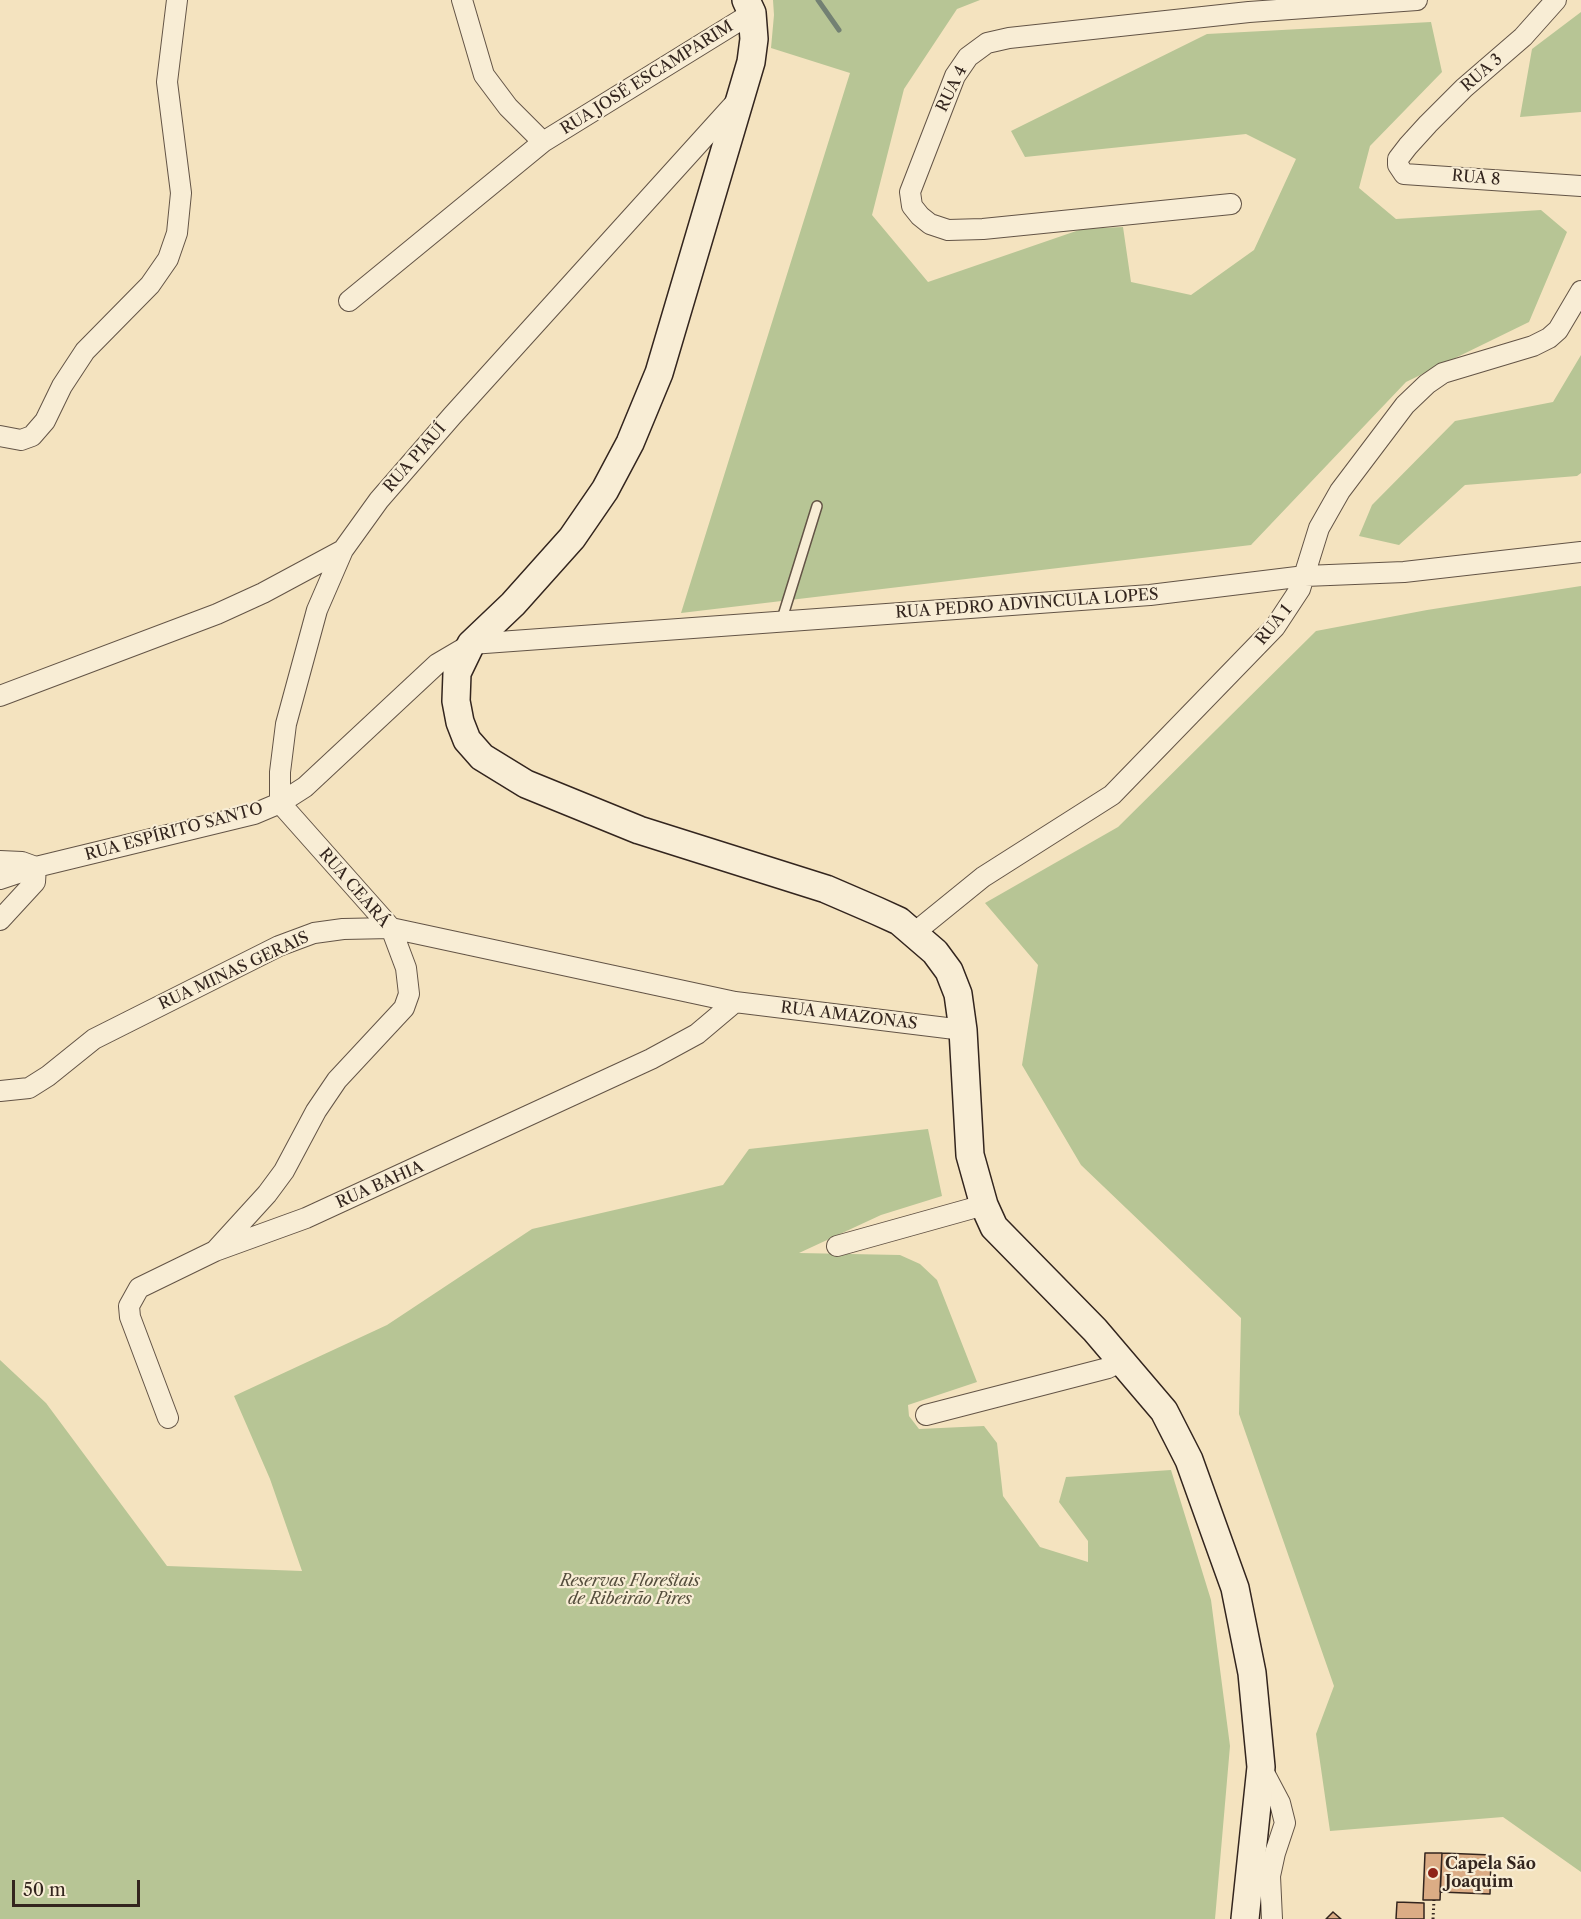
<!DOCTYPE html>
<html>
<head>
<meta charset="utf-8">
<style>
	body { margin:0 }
	#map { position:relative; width:1581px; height:1919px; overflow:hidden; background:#f4e3bf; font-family:"Libre Caslon Text",serif }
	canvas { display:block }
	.scale { position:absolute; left:12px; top:1880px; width:128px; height:27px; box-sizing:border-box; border:3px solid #33251e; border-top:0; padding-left:8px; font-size:18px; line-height:21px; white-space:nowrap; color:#33251e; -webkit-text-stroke:4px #f8edd5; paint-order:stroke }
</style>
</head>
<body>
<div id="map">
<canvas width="1581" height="1919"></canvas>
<div class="scale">50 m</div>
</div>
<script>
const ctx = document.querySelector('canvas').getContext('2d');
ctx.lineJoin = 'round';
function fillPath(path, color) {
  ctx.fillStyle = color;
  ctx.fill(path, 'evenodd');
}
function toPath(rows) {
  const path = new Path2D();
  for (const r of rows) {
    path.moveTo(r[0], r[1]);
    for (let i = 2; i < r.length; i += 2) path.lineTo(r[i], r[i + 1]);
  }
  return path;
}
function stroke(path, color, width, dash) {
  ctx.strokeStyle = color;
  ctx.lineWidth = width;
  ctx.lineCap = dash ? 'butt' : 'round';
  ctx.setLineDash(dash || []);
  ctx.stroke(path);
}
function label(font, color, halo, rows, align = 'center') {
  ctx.font = font + ' "Libre Caslon Text",serif';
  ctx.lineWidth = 4.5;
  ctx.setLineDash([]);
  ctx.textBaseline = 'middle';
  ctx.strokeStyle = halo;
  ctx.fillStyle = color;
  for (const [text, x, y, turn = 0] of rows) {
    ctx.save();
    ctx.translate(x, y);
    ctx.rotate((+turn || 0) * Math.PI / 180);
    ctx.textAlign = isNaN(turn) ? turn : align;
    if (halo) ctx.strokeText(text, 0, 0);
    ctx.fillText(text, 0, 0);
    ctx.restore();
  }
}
fillPath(toPath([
	[773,0,980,0,957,9,904,89,872,215,928,282,1082,229,1123,227,1131,282,1191,295,1254,250,1296,159,1246,134,1025,157,1011,131,1207,34,1431,22,1442,72,1370,146,1359,188,1396,219,1541,210,1567,232,1529,322,1406,382,1251,545,681,613,850,73,771,48,774,15],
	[1581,12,1581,112,1520,117,1532,49],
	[1581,355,1581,473,1577,476,1465,485,1399,545,1359,536,1372,505,1455,421,1553,402],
	[1581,586,1581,1872,1503,1817,1330,1831,1316,1734,1334,1686,1239,1414,1241,1318,1081,1165,1022,1065,1038,965,985,903,1118,827,1316,631,1427,610],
	[928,1129,942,1196,881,1215,799,1253,900,1255,920,1264,937,1280,977,1382,908,1405,909,1416,919,1429,984,1426,997,1443,1003,1496,1040,1547,1088,1562,1088,1541,1059,1502,1066,1477,1171,1470,1211,1600,1230,1746,1215,1919,0,1919,0,1360,46,1403,167,1566,302,1571,270,1479,234,1396,387,1325,532,1229,723,1185,749,1149]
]), '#b7c595');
stroke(toPath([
	[818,0,839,30]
]), '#738173', 5);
const building = toPath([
	[1425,1853,1442,1853,1440,1900,1423,1900,1425,1853],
	[1442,1853,1491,1855,1490,1894,1440,1892,1442,1853],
	[1397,1902,1424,1903,1424,1919,1396,1919,1397,1902],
	[1333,1912,1341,1919,1326,1919,1333,1912]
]);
fillPath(building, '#dbac85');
stroke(building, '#33251e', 1.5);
const lane = toPath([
	[781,622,817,506]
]);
const street = toPath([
	[462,0,484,75,508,107,543,142],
	[1556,0,1523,37,1464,88,1428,124,1408,146,1398,159,1398,165,1404,174,1581,186],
	[1231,204,983,229,948,230,930,224,920,216,912,206,910,192,955,76,968,57,987,43,1009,38,1249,12,1417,0],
	[349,301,543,142,752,13],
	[0,436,21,440,32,436,45,421,62,386,85,351,150,285,168,259,177,233,181,193,167,82,177,0],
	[0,696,217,614,263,593,343,550,379,500,452,416,737,101],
	[0,861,22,862,33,866],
	[0,879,36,867,254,814,280,803,305,787,437,664,471,644,1150,595,1305,576,1404,572,1581,552],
	[0,920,35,882,36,867],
	[914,933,983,877,1112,795,1275,627,1300,589,1319,528,1340,491,1405,405,1427,384,1443,373,1533,346,1549,338,1558,330,1581,291],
	[0,1091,29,1088,48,1076,94,1039,279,946,314,933,343,929,391,928,735,1002,963,1030],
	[837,1246,984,1205],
	[215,1251,267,1194,284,1171,316,1111,337,1080,404,1008,409,994,406,968,391,928,280,803,280,772,286,724,317,610,343,550],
	[926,1415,1108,1368,1120,1362],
	[168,1418,130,1317,129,1306,139,1288,215,1251,306,1218,651,1059,697,1034,735,1002],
	[1261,1767,1280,1803,1285,1823,1275,1853,1270,1876,1272,1919]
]);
const secondary = toPath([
	[746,0,752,13,754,39,751,62,659,373,630,443,605,490,572,538,513,604,471,644,457,673,456,701,460,722,467,740,482,757,526,784,639,830,826,889,877,911,899,921,935,952,949,971,958,994,963,1030,970,1155,984,1205,994,1227,1095,1330,1164,1411,1189,1460,1235,1588,1252,1673,1261,1767,1245,1919]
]);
stroke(lane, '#635446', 12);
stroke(street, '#635446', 22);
stroke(secondary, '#33251e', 30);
stroke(toPath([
	[1433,1919,1434,1900]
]), '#33251e', 3, [1.5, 3]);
stroke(lane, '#f8edd5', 9);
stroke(street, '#f8edd5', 20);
stroke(secondary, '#f8edd5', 27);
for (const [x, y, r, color] of [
	[1433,1873,6,"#8f2418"]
]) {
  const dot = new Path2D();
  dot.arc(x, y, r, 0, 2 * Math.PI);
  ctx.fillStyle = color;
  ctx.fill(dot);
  stroke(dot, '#f8edd5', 2);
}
label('16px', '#33251e', '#f8edd5', [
	["RUA 3",1482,73,-41],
	["RUA JOSÉ ESCAMPARIM",647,78,-32],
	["RUA 4",952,89,-64],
	["RUA 8",1476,178,5],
	["RUA PIAUÍ",415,458,-49],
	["RUA PEDRO ADVINCULA LOPES",1027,604,-4],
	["RUA 1",1274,625,-51],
	["RUA ESPÍRITO SANTO",174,832,-15],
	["RUA CEARÁ",354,888,49],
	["RUA MINAS GERAIS",234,971,-25],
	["RUA AMAZONAS",849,1016,7],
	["RUA BAHIA",380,1185,-24]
]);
label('italic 16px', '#544d3c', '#f8edd5', [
	["Reservas Florestais",630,1581],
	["de Ribeirão Pires",630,1599]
]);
label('bold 16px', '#33251e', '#f8edd5', [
	["Capela São",1445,1864],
	["Joaquim",1445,1882]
], 'left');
</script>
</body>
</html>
